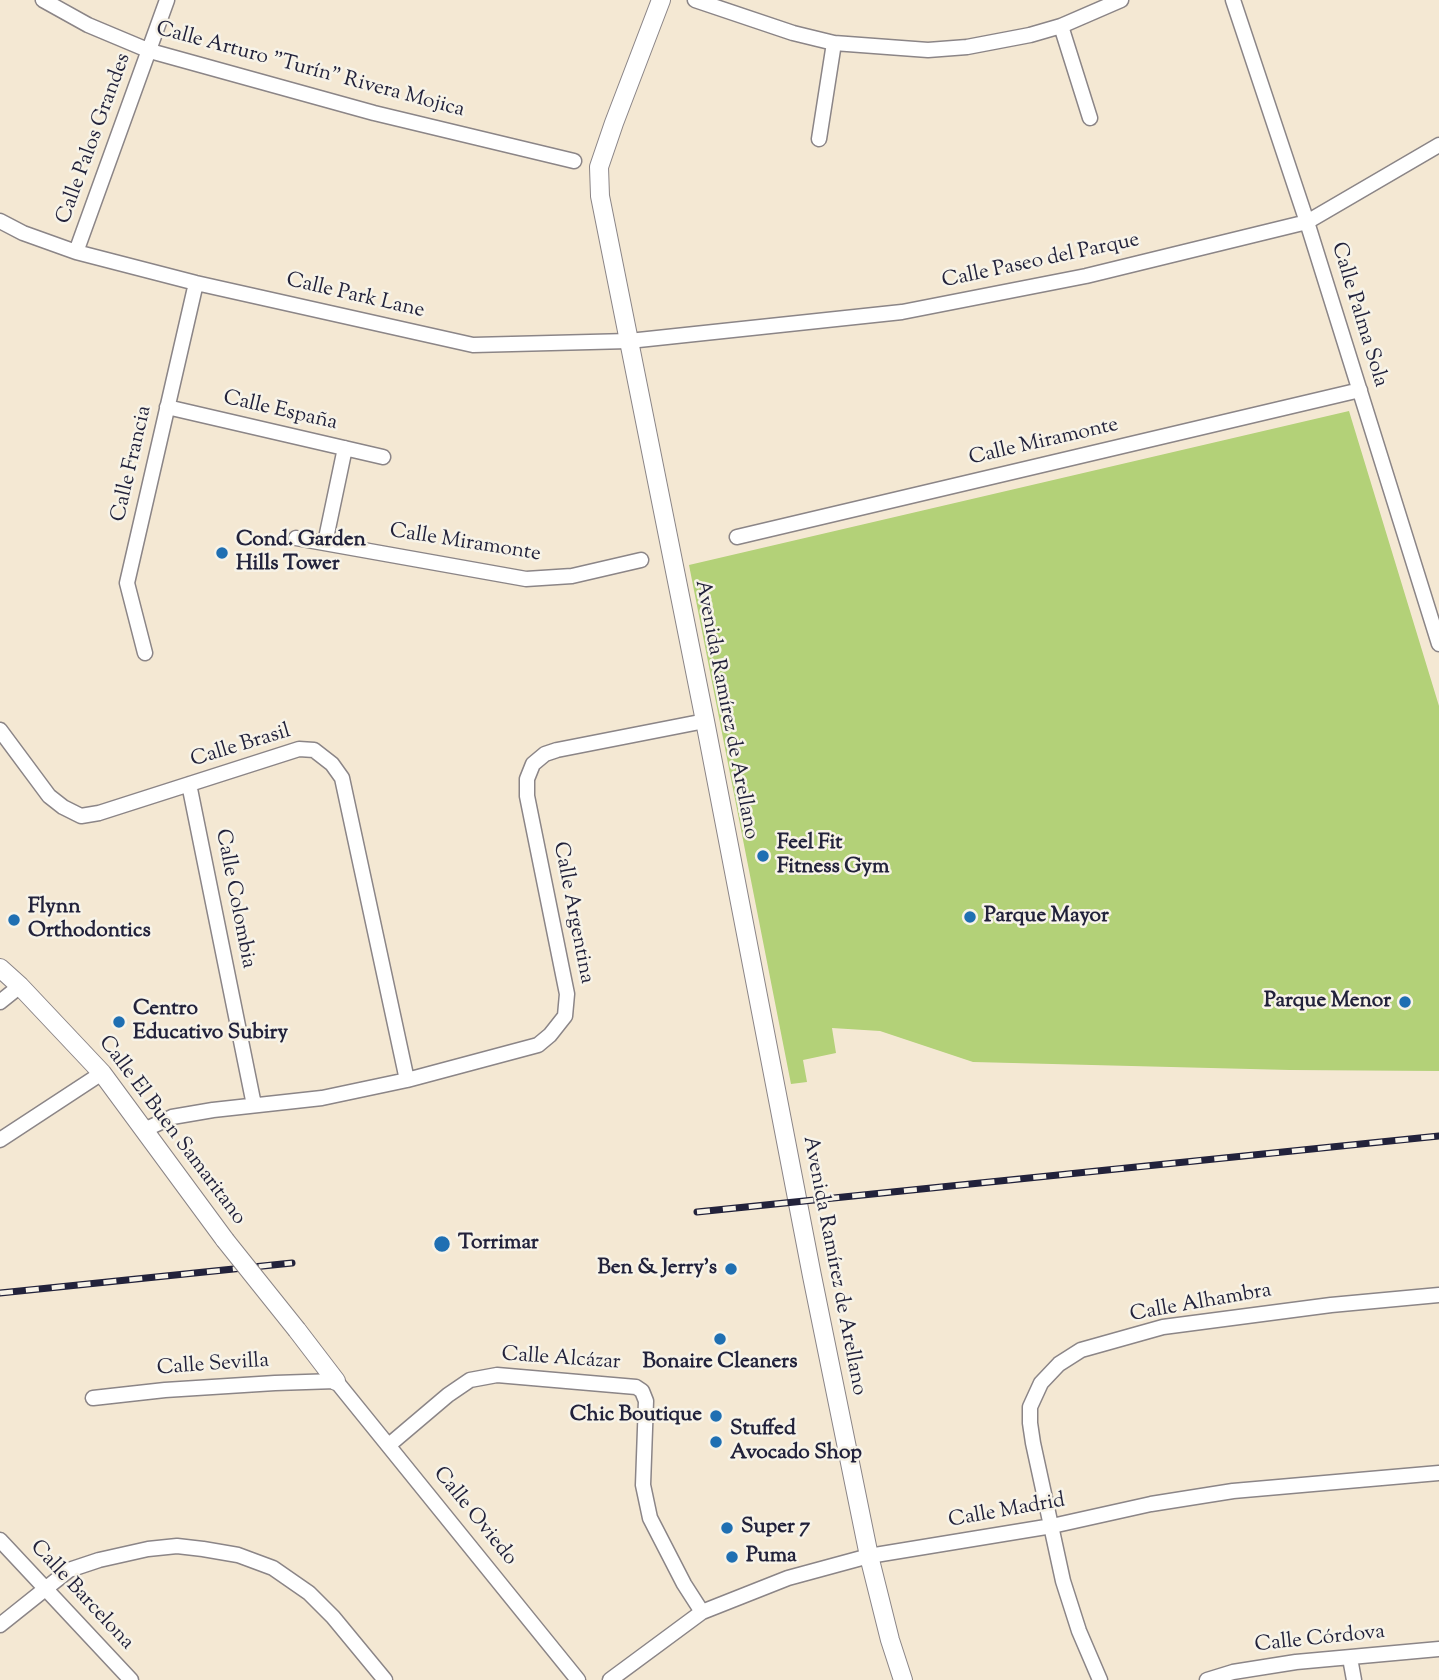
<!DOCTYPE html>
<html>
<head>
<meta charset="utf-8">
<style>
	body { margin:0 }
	canvas { display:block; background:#f4e8d3 }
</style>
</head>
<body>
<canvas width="1439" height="1680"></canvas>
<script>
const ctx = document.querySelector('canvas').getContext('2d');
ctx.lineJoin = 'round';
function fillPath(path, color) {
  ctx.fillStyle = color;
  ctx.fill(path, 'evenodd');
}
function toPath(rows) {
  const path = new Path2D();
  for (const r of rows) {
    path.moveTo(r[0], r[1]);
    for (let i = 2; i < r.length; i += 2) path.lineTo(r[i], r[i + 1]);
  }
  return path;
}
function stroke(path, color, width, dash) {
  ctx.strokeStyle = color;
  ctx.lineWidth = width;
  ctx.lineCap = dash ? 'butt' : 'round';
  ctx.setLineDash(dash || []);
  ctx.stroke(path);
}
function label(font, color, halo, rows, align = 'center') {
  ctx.font = font + ' "Sorts Mill Goudy",serif';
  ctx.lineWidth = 5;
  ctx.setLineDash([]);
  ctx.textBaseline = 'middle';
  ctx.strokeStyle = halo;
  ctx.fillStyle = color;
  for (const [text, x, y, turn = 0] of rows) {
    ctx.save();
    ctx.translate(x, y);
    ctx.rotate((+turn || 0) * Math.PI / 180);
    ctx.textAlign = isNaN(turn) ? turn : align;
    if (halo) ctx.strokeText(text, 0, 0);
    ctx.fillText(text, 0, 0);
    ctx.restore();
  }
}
fillPath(toPath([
	[1349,411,1439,706,1439,1071,1290,1070,973,1062,880,1031,832,1028,836,1053,803,1060,807,1082,791,1084,689,565]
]), '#b3d178');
const minor = toPath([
	[43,0,88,25,150,51,374,113,574,161],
	[695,0,793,33,834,43,928,50,967,47,1030,35,1061,26,1121,0],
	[1233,0,1307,222,1439,644],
	[1061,26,1090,118],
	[819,139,834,43],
	[0,221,23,233,76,252,196,283,473,345,629,341,902,312,1086,276,1307,222,1439,145],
	[76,252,167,0],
	[167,407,383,457],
	[737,537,1360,390],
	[296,538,526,579,572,576,641,560],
	[325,543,345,448],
	[145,653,127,583,196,283],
	[0,730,49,796,63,807,81,816,99,813,299,749,314,750,332,764,342,778,407,1080],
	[189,784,254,1105],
	[0,1002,20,986],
	[144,1130,172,1117,213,1110,322,1098,407,1080,538,1045,550,1035,565,1016,567,994,527,796,527,779,533,764,545,754,557,750,705,721],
	[0,1140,102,1073],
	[93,1398,165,1390,275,1383,336,1381,578,1680],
	[389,1445,448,1395,470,1380,497,1375,636,1387,642,1391,646,1401,643,1485,650,1518,684,1584,702,1612],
	[0,1540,131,1680],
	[0,1625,69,1570,99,1560,148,1549,177,1546,203,1549,238,1555,273,1568,309,1593,333,1617,385,1680],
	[1350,1658,1354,1680],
	[610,1680,702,1612,788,1578,869,1556,1052,1526,1151,1504,1233,1491,1439,1473],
	[1100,1680,1079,1631,1063,1581,1033,1443,1030,1423,1030,1407,1041,1383,1059,1364,1081,1350,1163,1327,1331,1305,1439,1295],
	[1207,1680,1233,1672,1296,1662,1439,1649]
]);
const tertiary = toPath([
	[661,0,614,123,599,167,600,196,705,721,812,1276,869,1556,890,1640,903,1680],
	[0,968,20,986,102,1073,225,1240],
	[297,1330,336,1381]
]);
stroke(minor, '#8b8587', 17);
stroke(tertiary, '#8b8587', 20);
stroke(minor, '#fff', 14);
stroke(tertiary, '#fff', 18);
const rail = toPath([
	[697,1212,1439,1136],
	[0,1293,292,1263]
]);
stroke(rail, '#22223b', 7);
stroke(rail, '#f7f3e8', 4.5, [13]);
const tertiaryBridge = toPath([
	[225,1240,297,1330]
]);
stroke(tertiaryBridge, '#8b8587', 20, []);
stroke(tertiaryBridge, '#fff', 18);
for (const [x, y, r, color] of [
	[222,553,7,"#1f6fb2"],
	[763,856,7,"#1f6fb2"],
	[970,917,7,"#1f6fb2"],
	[14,920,7,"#1f6fb2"],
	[1405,1002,7,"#1f6fb2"],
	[119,1022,7,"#1f6fb2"],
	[442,1244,9,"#1f6fb2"],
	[731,1269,7,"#1f6fb2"],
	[720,1339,7,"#1f6fb2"],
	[716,1416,7,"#1f6fb2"],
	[716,1442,7,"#1f6fb2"],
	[727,1528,7,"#1f6fb2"],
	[732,1557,7,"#1f6fb2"]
]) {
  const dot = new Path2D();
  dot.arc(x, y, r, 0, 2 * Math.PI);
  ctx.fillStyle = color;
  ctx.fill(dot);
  stroke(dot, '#f7f3e8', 2.5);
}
label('21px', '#22223b', '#f7f3e8', [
	["Calle Arturo \"Turín\" Rivera Mojica",310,71,15],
	["Calle Palos Grandes",95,139,-70],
	["Calle Paseo del Parque",1041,262,-12],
	["Calle Park Lane",355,297,13],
	["Calle Palma Sola",1358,315,73],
	["Calle España",280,412,13],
	["Calle Miramonte",1044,443,-13],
	["Calle Francia",133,464,-77],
	["Calle Miramonte",465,544,9],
	["Avenida Ramírez de Arellano",725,710,79],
	["Calle Brasil",241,747,-17],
	["Calle Colombia",234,899,79],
	["Calle Argentina",572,913,79],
	["Calle El Buen Samaritano",171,1131,53],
	["Avenida Ramírez de Arellano",833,1266,79],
	["Calle Alhambra",1201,1304,-10],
	["Calle Alcázar",561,1360,4],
	["Calle Sevilla",213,1366,-4],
	["Calle Madrid",1007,1512,-10],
	["Calle Oviedo",474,1517,51],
	["Calle Barcelona",81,1596,47],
	["Calle Córdova",1320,1640,-6]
]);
label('bold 21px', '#22223b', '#f7f3e8', [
	["Cond. Garden",236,541],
	["Hills Tower",236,565],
	["Feel Fit",777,844],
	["Fitness Gym",777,868],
	["Flynn",28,908],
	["Orthodontics",28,932],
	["Parque Mayor",984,917],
	["Parque Menor",1391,1002,"right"],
	["Centro",133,1010],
	["Educativo Subiry",133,1034],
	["Torrimar",458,1244],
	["Ben & Jerry's",717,1269,"right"],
	["Bonaire Cleaners",720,1363,"center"],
	["Chic Boutique",702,1416,"right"],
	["Stuffed",730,1430],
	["Avocado Shop",730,1454],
	["Super 7",741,1528],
	["Puma",746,1557]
], 'left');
</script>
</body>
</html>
